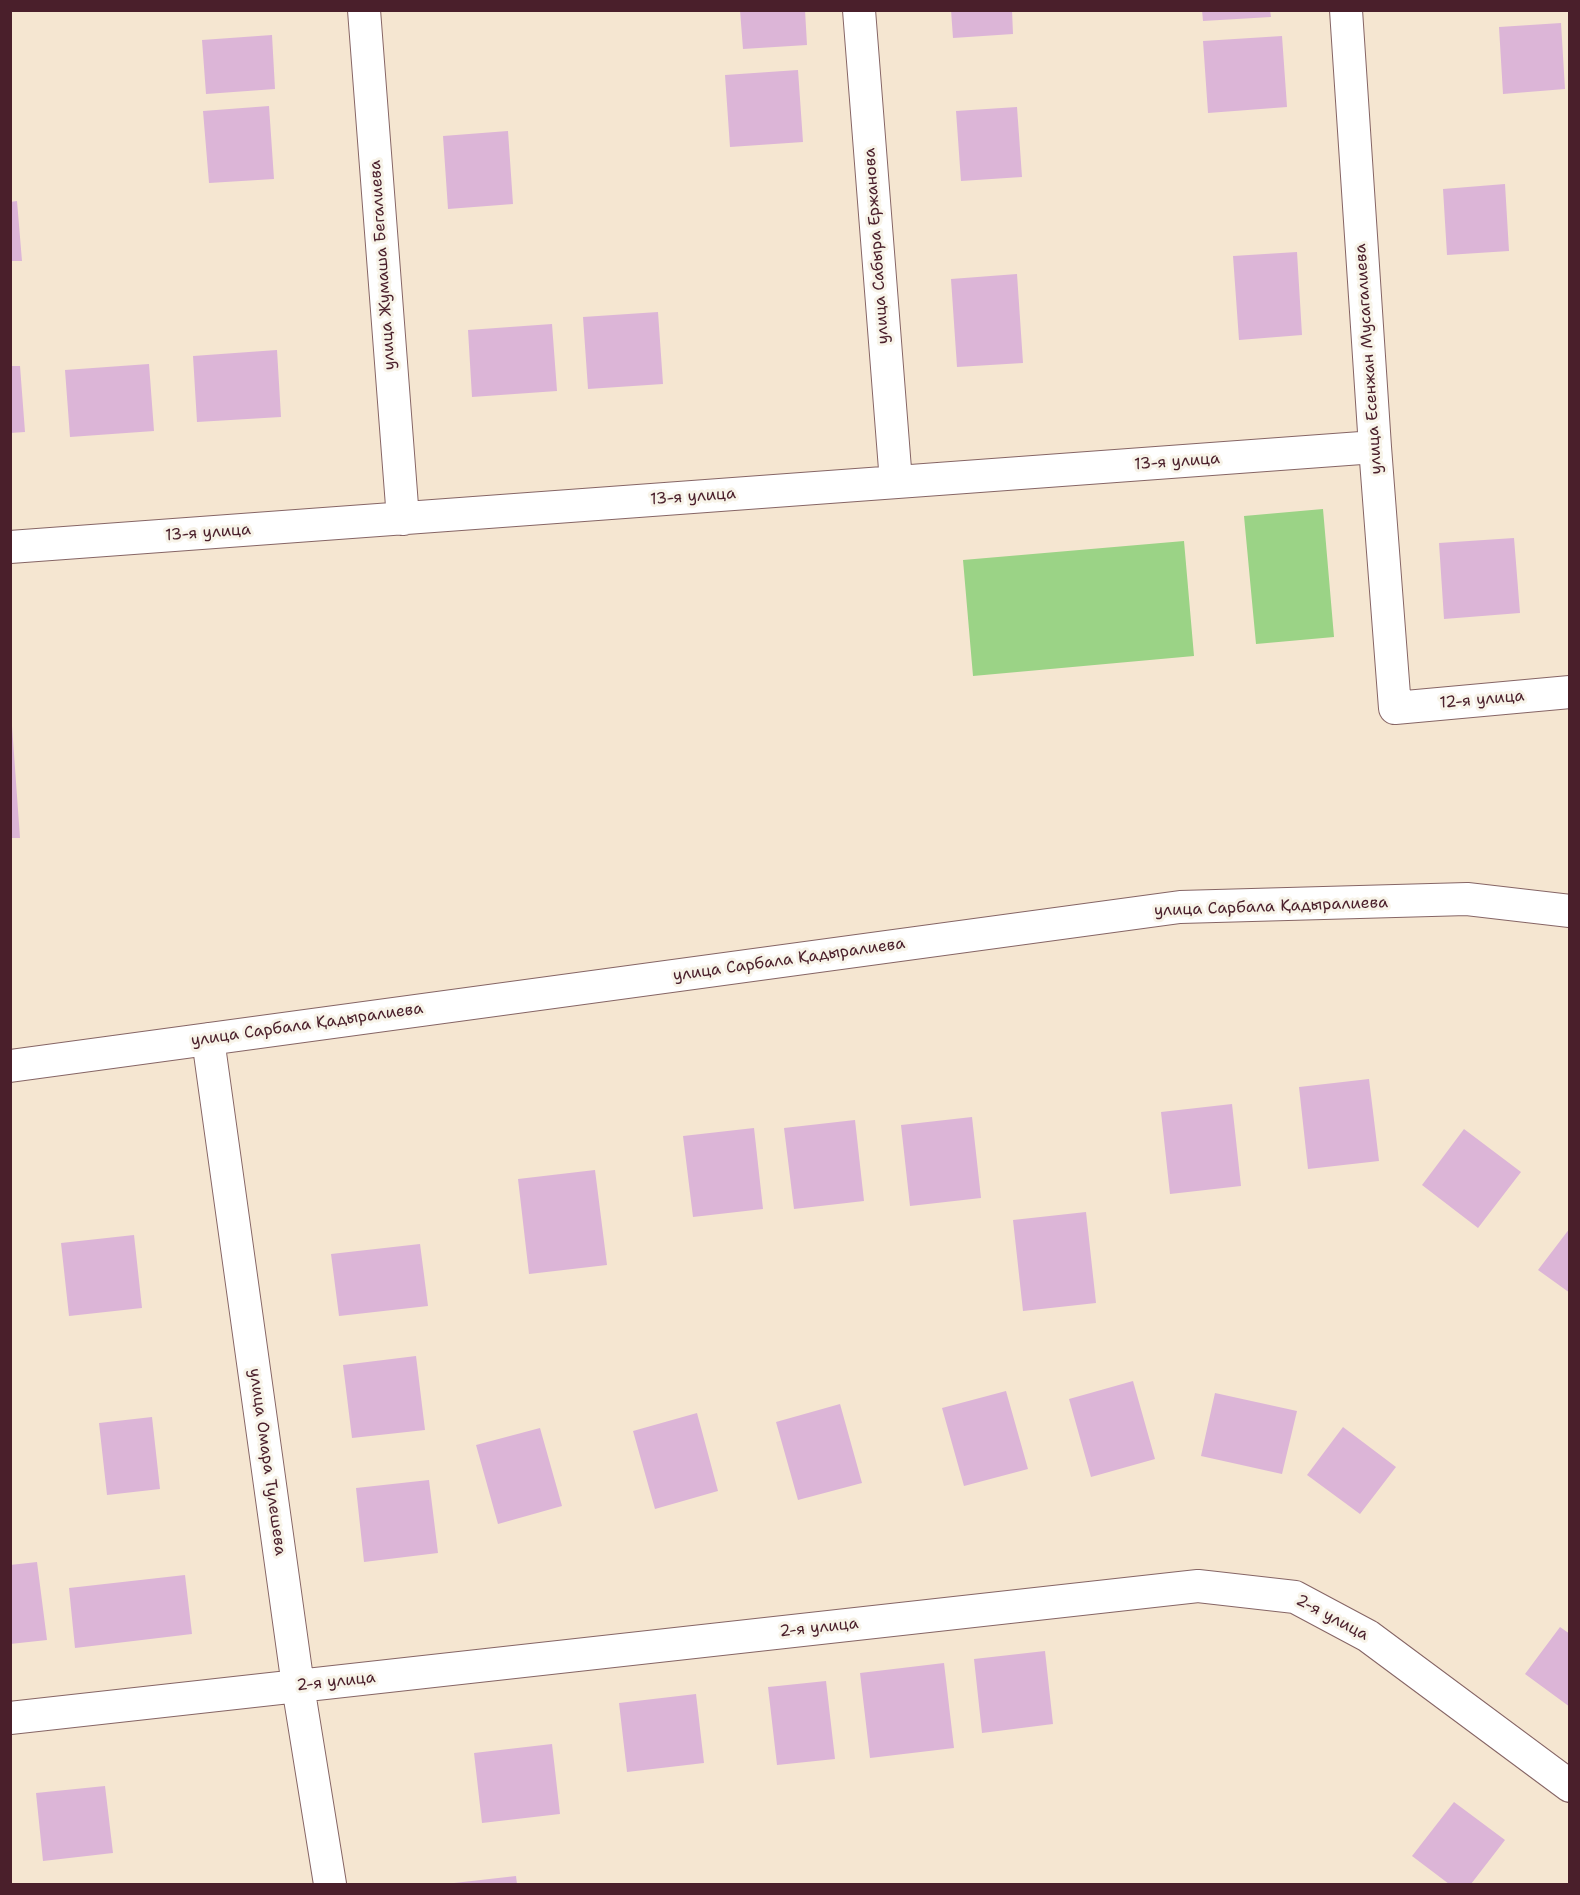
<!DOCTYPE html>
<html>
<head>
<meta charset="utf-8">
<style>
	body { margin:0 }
	#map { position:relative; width:1580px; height:1895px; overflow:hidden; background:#f5e6d1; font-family:"Shantell Sans",sans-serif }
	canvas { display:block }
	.frame { position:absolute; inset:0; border:12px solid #4a1f2b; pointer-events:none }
</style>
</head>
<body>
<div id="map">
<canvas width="1580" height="1895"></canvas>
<div class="frame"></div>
</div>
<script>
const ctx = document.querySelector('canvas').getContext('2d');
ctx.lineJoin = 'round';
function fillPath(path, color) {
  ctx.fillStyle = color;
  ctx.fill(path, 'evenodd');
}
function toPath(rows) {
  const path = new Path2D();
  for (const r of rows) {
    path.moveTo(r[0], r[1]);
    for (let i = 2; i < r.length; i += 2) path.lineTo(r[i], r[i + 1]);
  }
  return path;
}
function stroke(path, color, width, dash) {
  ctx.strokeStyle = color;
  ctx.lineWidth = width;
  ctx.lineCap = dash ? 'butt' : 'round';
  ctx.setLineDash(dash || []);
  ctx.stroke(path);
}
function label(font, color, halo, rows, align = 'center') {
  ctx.font = font + ' "Shantell Sans",sans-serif';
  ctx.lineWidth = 6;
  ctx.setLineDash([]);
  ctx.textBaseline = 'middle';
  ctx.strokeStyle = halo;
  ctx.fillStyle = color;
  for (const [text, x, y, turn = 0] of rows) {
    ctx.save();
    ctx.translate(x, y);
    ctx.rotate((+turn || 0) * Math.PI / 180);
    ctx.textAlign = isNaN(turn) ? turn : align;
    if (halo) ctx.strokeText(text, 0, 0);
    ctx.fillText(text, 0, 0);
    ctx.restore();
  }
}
fillPath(toPath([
	[1323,509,1334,637,1256,644,1244,516],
	[1184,541,1194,656,973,676,963,560]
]), '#9bd386');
fillPath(toPath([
	[740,10,805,10,807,45,743,49],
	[951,10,1012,10,1013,34,953,38],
	[1202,10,1270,10,1271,17,1203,21],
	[1561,23,1565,89,1503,94,1499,27],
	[272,35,275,89,206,94,202,40],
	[1282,36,1287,107,1208,113,1203,41],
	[798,70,803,142,730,147,725,75],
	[269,106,274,179,209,183,203,111],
	[1017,107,1022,177,961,181,956,111],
	[508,131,513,204,448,209,443,136],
	[1505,184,1509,251,1447,255,1443,189],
	[17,201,22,261,10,261,10,202],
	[1297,252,1302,335,1239,340,1233,256],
	[1017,274,1023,363,957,367,951,279],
	[658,312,663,384,588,389,583,317],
	[552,324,557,391,472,397,468,330],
	[277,350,281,417,197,422,193,356],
	[149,364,154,431,70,437,65,370],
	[10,366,20,366,25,432,10,433],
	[1514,538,1520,613,1444,619,1439,543],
	[10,726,12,726,20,838,10,838],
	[1369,1079,1379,1161,1308,1169,1299,1087],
	[1232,1104,1241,1186,1170,1194,1161,1112],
	[972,1117,981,1198,910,1206,901,1125],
	[855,1120,864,1201,794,1209,784,1128],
	[754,1128,763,1209,693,1217,683,1136],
	[1464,1129,1521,1172,1478,1228,1422,1185],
	[595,1170,607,1265,529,1274,518,1179],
	[1086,1212,1096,1303,1023,1311,1013,1220],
	[1570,1228,1570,1293,1538,1270],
	[134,1235,142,1308,69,1316,61,1243],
	[420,1244,428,1306,339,1316,331,1254],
	[416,1356,425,1430,352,1438,343,1365],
	[1133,1381,1155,1459,1091,1477,1069,1399],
	[1006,1391,1028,1469,964,1486,942,1408],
	[1215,1393,1297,1411,1282,1474,1201,1456],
	[840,1404,862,1483,798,1500,776,1422],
	[697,1413,718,1491,655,1509,633,1431],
	[152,1417,160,1489,107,1495,99,1423],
	[1343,1427,1396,1467,1360,1514,1307,1475],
	[540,1428,562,1506,498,1524,476,1445],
	[429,1480,438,1553,364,1562,356,1488],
	[37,1562,47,1640,10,1644,10,1565],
	[185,1575,192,1634,75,1648,69,1588],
	[1560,1627,1570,1634,1570,1707,1525,1674],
	[1045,1651,1053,1724,982,1733,974,1659],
	[944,1663,954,1748,870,1758,860,1673],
	[826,1681,835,1759,777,1765,768,1687],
	[696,1694,704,1763,627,1772,619,1703],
	[552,1744,560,1814,482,1823,474,1753],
	[105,1786,113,1853,43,1861,36,1793],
	[1454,1802,1505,1840,1471,1884,1449,1884,1412,1856],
	[516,1876,517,1884,454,1884,454,1883]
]), '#dcb5d7');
const street = toPath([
	[364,10,403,519],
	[859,10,896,482],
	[1346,10,1375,447,1395,708,1570,692],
	[10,547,1375,447],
	[208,1039,298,1686,330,1884],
	[10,1066,1180,907,1467,899,1570,911],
	[10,1718,1198,1586,1295,1597,1368,1636,1570,1786]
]);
stroke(street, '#866565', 34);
stroke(street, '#fff', 32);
label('16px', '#4a1f2b', '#f7f3e8', [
	["улица Сабыра Ержанова",877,246,-94],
	["улица Жумаша Бегалиева",383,265,-94],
	["улица Есенжан Мусагалиева",1369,359,-94],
	["13-я улица",1177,462,-4],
	["13-я улица",693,497,-4],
	["13-я улица",208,533,-4],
	["12-я улица",1482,700,-5],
	["улица Сарбала Қадыралиева",1271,907,-2],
	["улица Сарбала Қадыралиева",789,960,-8],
	["улица Сарбала Қадыралиева",307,1025,-8],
	["улица Омара Тулешева",267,1462,82],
	["2-я улица",1332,1618,28],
	["2-я улица",819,1628,-6],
	["2-я улица",336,1682,-6]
]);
</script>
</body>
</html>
